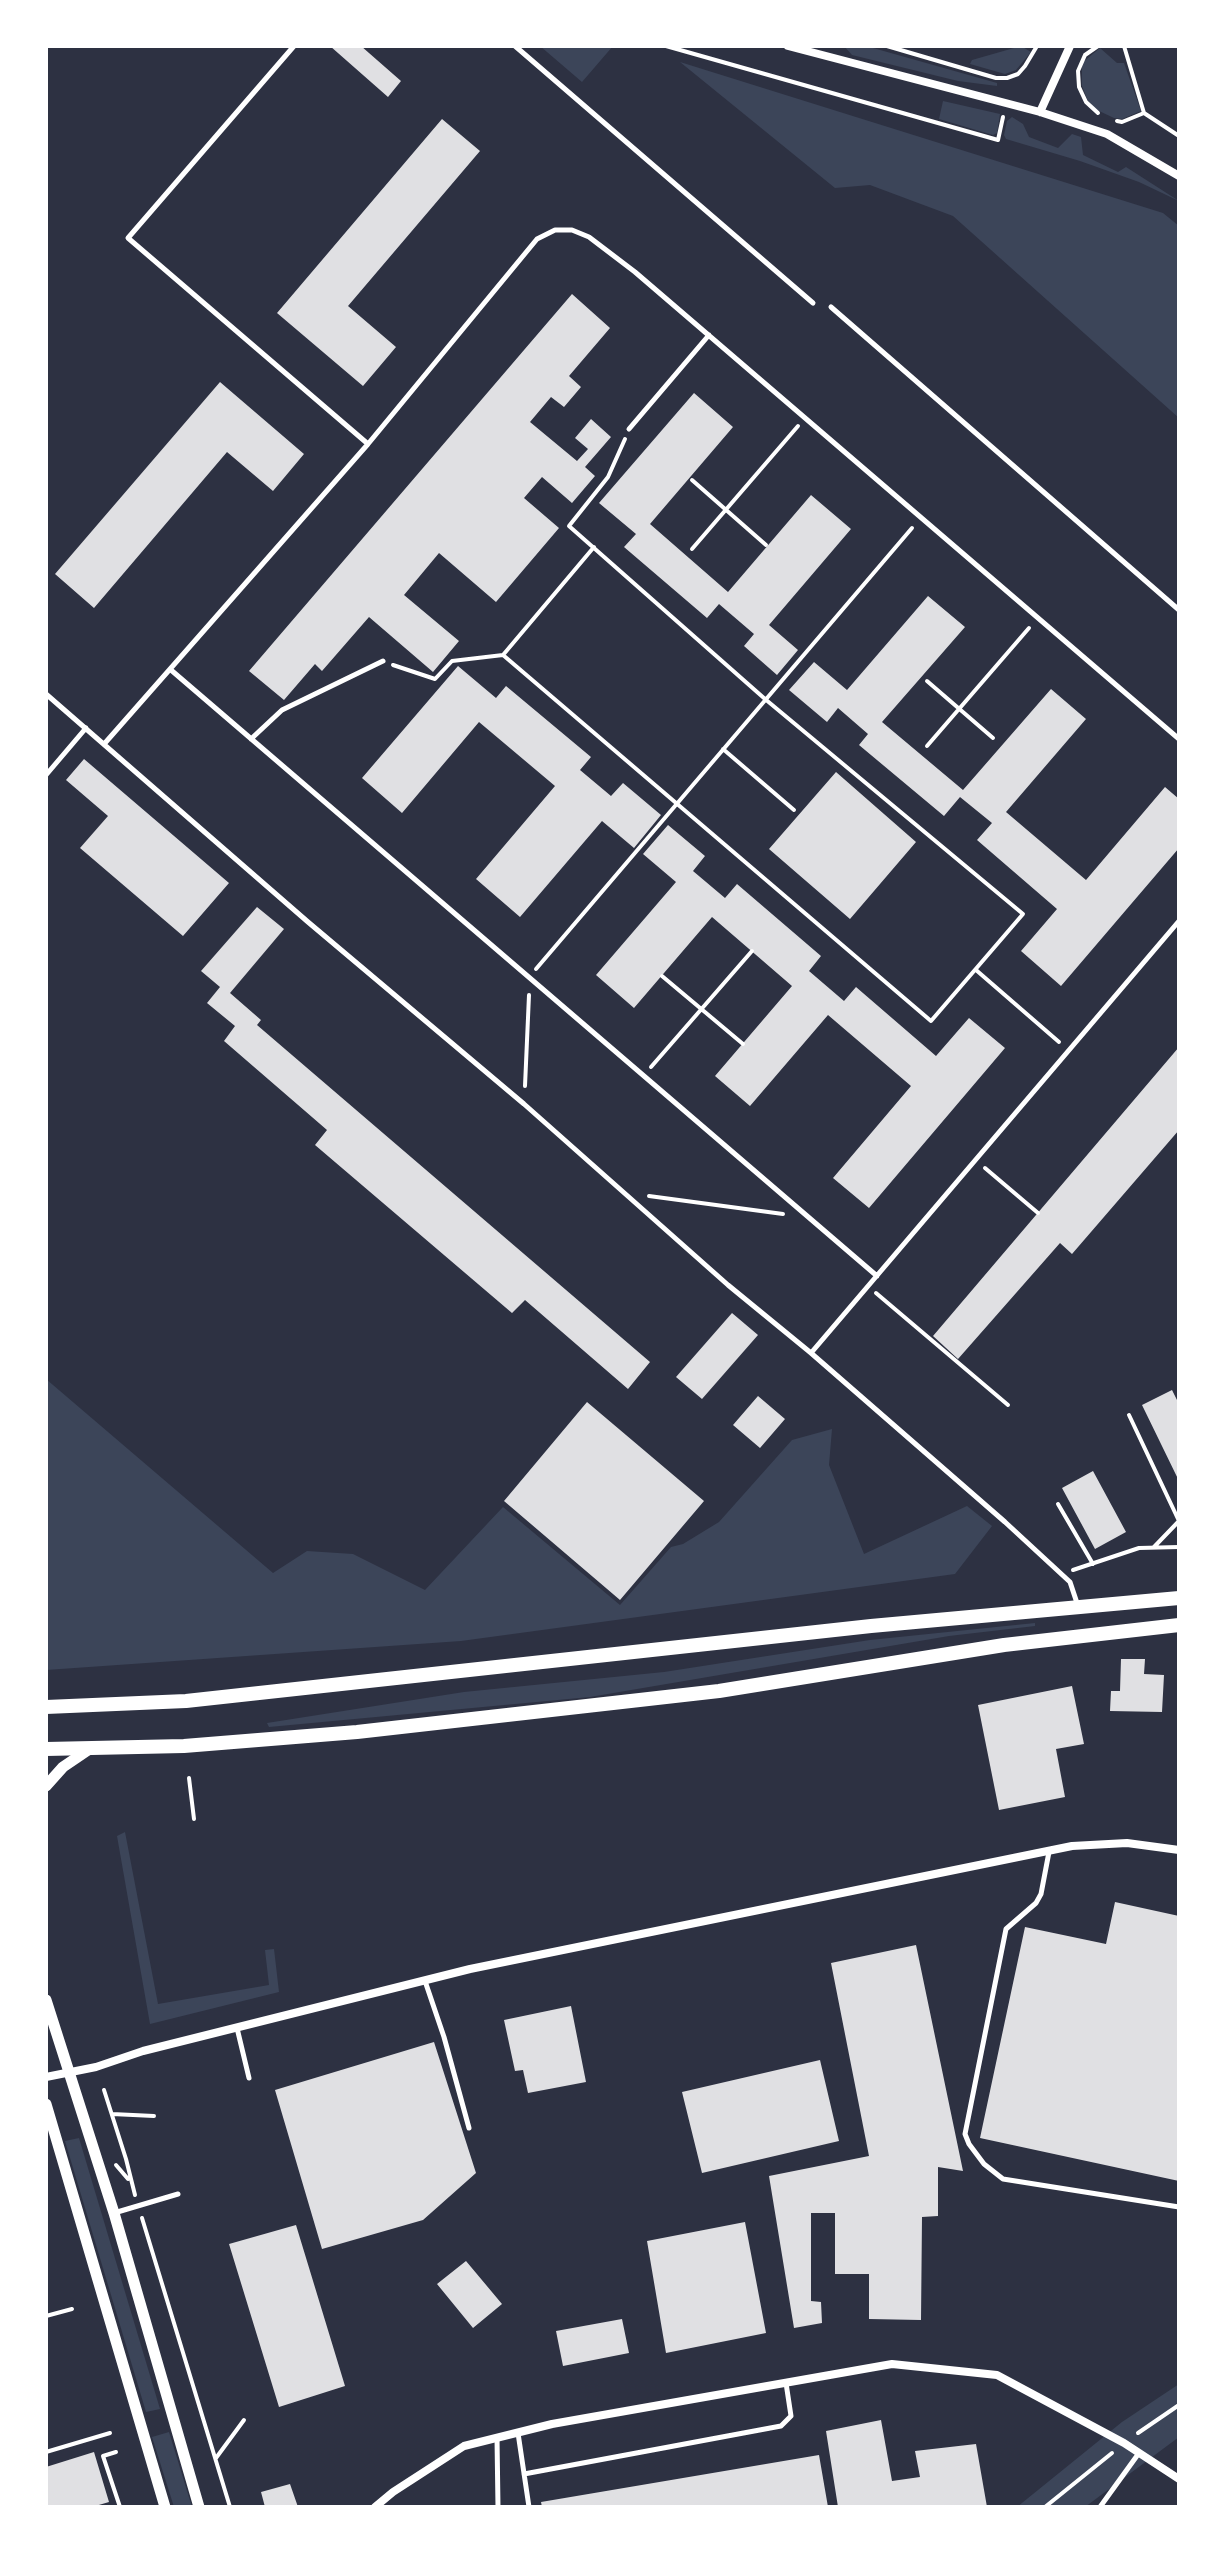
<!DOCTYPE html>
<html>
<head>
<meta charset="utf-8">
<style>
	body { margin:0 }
	#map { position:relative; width:1225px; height:2553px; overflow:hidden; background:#2d3142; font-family:"Roboto Condensed",sans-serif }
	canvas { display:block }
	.frame { position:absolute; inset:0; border:48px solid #fff; pointer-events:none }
</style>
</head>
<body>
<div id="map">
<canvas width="1225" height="2553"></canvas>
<div class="frame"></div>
</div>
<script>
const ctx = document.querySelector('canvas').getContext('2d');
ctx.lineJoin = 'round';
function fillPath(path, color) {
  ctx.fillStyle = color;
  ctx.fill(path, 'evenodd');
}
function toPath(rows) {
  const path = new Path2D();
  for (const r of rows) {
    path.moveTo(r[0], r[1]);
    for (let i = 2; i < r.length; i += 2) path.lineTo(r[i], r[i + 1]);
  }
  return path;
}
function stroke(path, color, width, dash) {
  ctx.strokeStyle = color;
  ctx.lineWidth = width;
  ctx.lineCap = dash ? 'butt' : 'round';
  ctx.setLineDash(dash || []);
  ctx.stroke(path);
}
fillPath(toPath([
	[540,46,613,46,582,82],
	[844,46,866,46,997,83,997,86,958,81,852,55],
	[1021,46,1031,52,1016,70,1005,74,970,64,972,60],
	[1100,48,1117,63,1124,63,1141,111,1122,119,1114,118,1097,110,1088,101,1082,86,1082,63],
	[680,62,1163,213,1179,226,1179,418,953,216,870,185,835,188],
	[943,101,1000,114,997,133,993,135,939,119],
	[1012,117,1023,124,1029,137,1058,148,1072,134,1081,137,1083,155,1118,172,1126,167,1179,201,1139,182,1080,161,1006,139,1004,135,1007,121],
	[46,1379,273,1573,307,1551,353,1554,425,1590,503,1507,620,1605,671,1547,683,1544,719,1522,792,1440,832,1429,829,1465,864,1554,967,1506,992,1526,955,1574,461,1641,46,1670],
	[1035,1623,1035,1626,949,1636,590,1697,269,1727,267,1723,464,1692,664,1672,870,1640],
	[125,1832,158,2004,269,1985,265,1950,274,1949,279,1992,150,2024,117,1836],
	[79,2138,160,2409,146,2412,65,2141],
	[1179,2384,1179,2437,1085,2507,1017,2507,1122,2422],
	[169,2432,192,2507,174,2507,152,2437]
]), '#3c4559');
fillPath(toPath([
	[330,46,361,46,401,81,388,97],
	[442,119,480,151,348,306,396,347,363,386,277,313],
	[572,294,610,328,569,376,581,387,564,407,551,397,530,422,577,461,588,449,575,438,591,419,611,437,585,467,595,476,572,503,542,477,524,498,559,528,496,602,439,553,404,595,459,641,433,672,369,617,322,671,315,664,284,700,249,671],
	[220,382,304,454,273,491,227,452,94,608,55,574],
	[694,393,733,427,650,524,728,592,811,495,851,529,769,625,798,650,777,675,744,646,754,634,719,604,707,618,624,547,636,534,599,503],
	[928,596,965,627,882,722,963,790,1051,689,1086,719,1006,812,1086,880,1165,787,1179,799,1179,848,1061,986,1021,951,1057,909,977,840,992,823,960,797,944,816,859,745,868,734,838,708,827,722,789,690,814,662,847,690],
	[458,666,496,698,506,686,591,757,580,770,611,796,623,783,661,815,634,848,602,821,520,917,476,879,555,786,479,722,402,813,362,778],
	[84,759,229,883,183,936,80,848,108,816,66,780],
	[836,772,916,842,850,919,769,849],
	[668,825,705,856,693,871,725,898,737,884,821,956,809,971,844,1001,856,987,936,1056,969,1018,1005,1048,869,1208,833,1178,911,1086,828,1015,750,1106,715,1076,792,986,712,917,634,1008,596,975,676,882,643,854],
	[257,907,284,929,230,993,261,1020,257,1025,650,1362,628,1389,525,1300,512,1313,315,1145,327,1130,224,1041,235,1026,207,1003,220,987,201,971],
	[1179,1047,1179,1130,1072,1254,1060,1243,958,1359,933,1336],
	[732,1313,758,1335,702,1399,676,1377],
	[1172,1390,1179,1404,1179,1481,1142,1405],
	[758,1396,785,1419,760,1448,733,1425],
	[587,1402,704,1501,620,1600,504,1501],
	[1093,1471,1126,1532,1095,1549,1062,1488],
	[1121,1659,1145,1659,1144,1674,1164,1675,1162,1712,1110,1711,1111,1691,1120,1691],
	[1072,1686,1084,1744,1056,1749,1065,1797,999,1810,978,1705],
	[1115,1902,1179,1916,1179,2181,980,2138,1025,1927,1106,1944],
	[916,1945,963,2171,938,2167,938,2216,922,2217,921,2320,869,2319,869,2274,835,2274,835,2213,811,2213,811,2301,821,2302,822,2323,794,2328,769,2176,869,2156,831,1963],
	[571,2006,586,2082,528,2093,523,2070,515,2071,504,2020],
	[434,2042,476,2173,423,2220,322,2249,275,2090],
	[820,2060,839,2141,702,2173,682,2092],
	[745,2222,766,2333,666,2353,647,2241],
	[296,2225,345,2386,279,2407,229,2244],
	[466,2261,502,2304,473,2328,437,2284],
	[622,2319,629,2353,563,2366,556,2331],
	[881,2420,892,2481,920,2477,915,2451,976,2444,987,2507,838,2507,826,2431],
	[94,2452,109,2502,92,2507,46,2507,46,2467],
	[819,2455,828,2507,542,2507,541,2502],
	[290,2484,298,2507,265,2507,261,2492]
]), '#e0e0e3');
stroke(toPath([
	[666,46,998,140,1003,117],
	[887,46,996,78,1007,78,1018,74,1025,66,1037,46],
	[1124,46,1144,113,1179,136],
	[1098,113,1086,102,1079,87,1078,71,1085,55,1098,46],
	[1117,121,1122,122,1144,113],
	[692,480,766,545],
	[692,549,798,426],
	[503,655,594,547],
	[393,665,435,679,452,661,503,655,931,1021,1023,914,765,699,569,526,608,477,625,439],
	[927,681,993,738],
	[927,746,1029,628],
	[723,749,794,810],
	[536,969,912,528],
	[976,970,1059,1042],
	[662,976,743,1044],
	[651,1067,752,951],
	[525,1086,529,995],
	[985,1168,1038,1213],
	[649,1196,783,1214],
	[876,1293,1008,1405],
	[1129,1415,1179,1521,1154,1547],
	[1058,1504,1093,1564],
	[1073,1570,1139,1548,1179,1547],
	[189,1778,194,1819],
	[104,2090,126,2159,135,2195],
	[112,2114,154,2116],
	[116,2165,128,2179],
	[142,2218,230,2507],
	[46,2316,72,2309],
	[1138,2433,1179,2405],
	[46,2452,110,2433],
	[116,2452,103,2456,120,2507],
	[216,2458,244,2420],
	[1045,2507,1112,2453]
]), '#fff', 4);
stroke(toPath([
	[294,46,128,238,368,444],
	[515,46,813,303],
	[831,307,1179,610],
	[629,429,709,335],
	[171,670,877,1276],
	[46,694,308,922,524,1104,728,1285,811,1353,1005,1522,1070,1582,1078,1606],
	[251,739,282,710,383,661],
	[105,743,368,444,537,239,555,230,572,230,589,237,635,272,1179,739],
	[46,775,86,728],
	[811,1353,1179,921],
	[1049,1852,1041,1894,1036,1903,1006,1929,965,2134,969,2144,984,2164,1003,2179,1179,2207],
	[425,1981,444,2037,469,2128],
	[237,2028,249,2078],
	[114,2213,178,2194],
	[518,2433,529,2507],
	[497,2438,498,2507],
	[524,2474,781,2426,791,2416,786,2383],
	[1100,2507,1139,2453]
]), '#fff', 5);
stroke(toPath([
	[788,46,1040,112,1107,134,1179,176],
	[1040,112,1070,46],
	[46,2077,96,2067,143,2051,470,1969,1072,1846,1127,1843,1179,1850],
	[375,2507,393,2492,464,2446,552,2424,892,2364,997,2375,1124,2443,1179,2479]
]), '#fff', 8);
stroke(toPath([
	[46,1786,63,1767,91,1748],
	[46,2000,114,2213,199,2507],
	[46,2104,165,2507]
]), '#fff', 11);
stroke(toPath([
	[46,1707,186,1701,871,1626,1179,1598],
	[46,1749,184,1746,357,1732,719,1691,1004,1645,1179,1625]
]), '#fff', 14);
</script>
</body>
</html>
